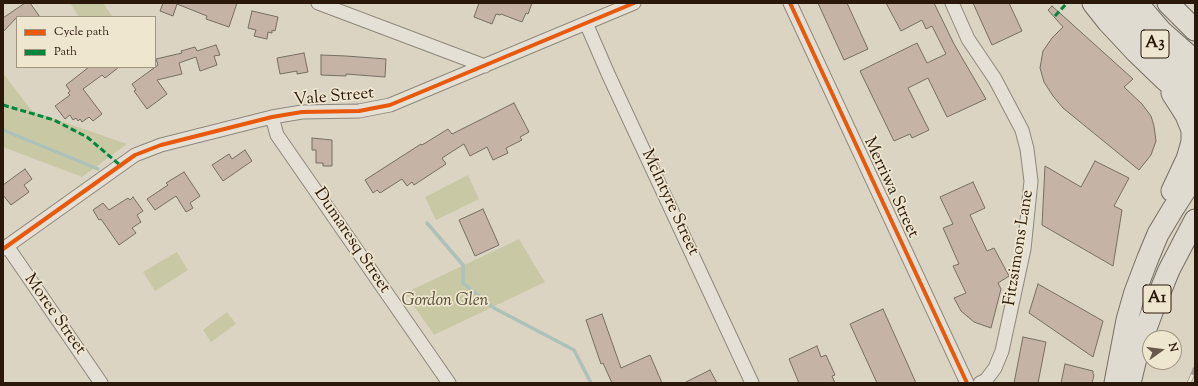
<!DOCTYPE html>
<html>
<head>
<meta charset="utf-8">
<style>
	body { margin:0 }
	#map { position:relative; width:1198px; height:386px; overflow:hidden; background:#dcd4c2; font-family:"Sorts Mill Goudy",serif }
	canvas { display:block }
	.frame { position:absolute; inset:0; border:4px solid #2a180b; pointer-events:none }
	.legend { position:absolute; left:16px; top:16px; width:140px; height:52px; box-sizing:border-box; background:#efe6d0; border:1px solid #a09481; margin:0; padding:5px 7px; list-style:none; font-size:12px; color:#2a180b }
	.legend li { display:flex; align-items:center; gap:8px; height:20px }
	.legend b { width:20px; border:1px solid #a09481 }
	.north { position:absolute; left:1142px; top:330px; width:40px; height:40px; box-sizing:border-box; background:#efe6d0; border:1px solid #a09481; border-radius:50%; rotate:76deg; font-size:11px; font-weight:700; line-height:16px; text-align:center; color:#2a180b }
	.north::after { content:''; display:block; margin:auto; width:14px; height:18px; background:#685a4b; clip-path:polygon(50% 0,100% 100%,50% 72%,0 100%) }
</style>
</head>
<body>
<div id="map">
<canvas width="1198" height="386"></canvas>
<div class="frame"></div>
<ul class="legend">
<li><b style="height:5px;background:#e8590c"></b>Cycle path</li>
<li><b style="height:5px;background:#00873e"></b>Path</li>
</ul>
<div class="north">N</div>
</div>
<script>
const ctx = document.querySelector('canvas').getContext('2d');
ctx.lineJoin = 'round';
function fillPath(path, color) {
  ctx.fillStyle = color;
  ctx.fill(path, 'evenodd');
}
function toPath(rows) {
  const path = new Path2D();
  for (const r of rows) {
    path.moveTo(r[0], r[1]);
    for (let i = 2; i < r.length; i += 2) path.lineTo(r[i], r[i + 1]);
  }
  return path;
}
function stroke(path, color, width, dash) {
  ctx.strokeStyle = color;
  ctx.lineWidth = width;
  ctx.lineCap = dash ? 'butt' : 'round';
  ctx.setLineDash(dash || []);
  ctx.stroke(path);
}
function label(font, color, halo, rows, align = 'center') {
  ctx.font = font + ' "Sorts Mill Goudy",serif';
  ctx.lineWidth = 3.5;
  ctx.setLineDash([]);
  ctx.textBaseline = 'middle';
  ctx.strokeStyle = halo;
  ctx.fillStyle = color;
  for (const [text, x, y, turn = 0] of rows) {
    ctx.save();
    ctx.translate(x, y);
    ctx.rotate((+turn || 0) * Math.PI / 180);
    ctx.textAlign = isNaN(turn) ? turn : align;
    if (halo) ctx.strokeText(text, 0, 0);
    ctx.fillText(text, 0, 0);
    ctx.restore();
  }
}
fillPath(toPath([
	[70,3,103,3,113,17,79,17],
	[3,73,32,111,127,144,82,177,3,147],
	[468,175,479,199,436,220,425,197],
	[519,239,545,282,434,335,405,293],
	[177,252,188,270,155,291,143,272],
	[227,312,236,324,211,342,203,330]
]), '#c9c8a4');
stroke(toPath([
	[3,130,98,169],
	[427,223,463,265,463,283,494,308,574,350,591,383]
]), '#acc1b8', 3.5);
const building = toPath([
	[25,3,30,3,40,17,17,17,3,32,3,18,25,3],
	[163,3,237,3,229,27,206,19,207,16,177,4,173,16,160,11,163,3],
	[479,3,532,3,528,14,526,13,522,22,501,14,500,15,496,14,492,24,474,17,479,3],
	[818,3,847,3,868,49,844,60,818,3],
	[886,3,934,3,954,44,986,99,947,117,928,78,908,88,929,130,912,138,910,134,894,141,860,71,917,43,927,63,946,54,932,26,926,29,922,20,901,31,886,3],
	[973,3,1009,3,1022,31,992,45,973,3],
	[1052,6,1133,79,1124,87,1142,104,1151,116,1154,126,1156,141,1151,155,1139,170,1063,108,1053,96,1044,82,1040,68,1043,51,1052,38,1063,27,1048,10,1052,6],
	[252,11,278,17,275,31,272,30,272,33,268,32,267,39,254,36,256,30,248,28,252,11],
	[216,45,220,55,214,56,217,65,200,71,196,57,179,63,182,74,157,80,167,94,147,109,134,91,136,90,132,84,158,65,156,59,182,53,181,51,195,47,197,51,216,45],
	[304,53,308,72,297,74,297,71,280,74,277,58,304,53],
	[321,55,346,56,386,59,385,77,346,74,346,76,321,75,321,55],
	[89,67,119,67,105,78,102,75,83,89,102,114,93,121,89,117,82,122,80,119,78,121,76,118,73,120,70,115,65,119,55,106,70,95,68,93,70,91,66,85,89,67],
	[514,103,529,132,520,137,522,140,506,148,508,153,493,160,487,147,470,156,464,144,442,158,446,164,414,185,412,182,407,186,402,179,380,193,377,190,373,193,365,180,421,144,422,145,448,129,452,134,514,103],
	[312,138,332,140,332,166,323,166,323,163,316,163,316,150,312,150,312,138],
	[245,150,252,161,223,181,212,165,229,154,232,159,245,150],
	[1095,161,1129,178,1114,206,1122,210,1113,266,1042,225,1045,166,1081,187,1095,161],
	[25,169,32,179,24,185,29,192,11,205,3,195,3,185,25,169],
	[184,172,200,196,190,203,193,208,186,212,176,196,155,210,147,199,168,185,166,183,184,172],
	[973,182,985,208,970,215,987,251,994,248,1009,276,998,283,1001,289,991,328,974,322,961,311,954,298,966,293,953,266,959,264,943,228,953,224,940,197,973,182],
	[133,197,143,211,137,215,141,222,132,228,136,233,119,245,101,219,99,220,93,210,103,203,109,210,128,198,130,200,133,197],
	[483,209,499,245,475,256,459,220,483,209],
	[1038,284,1103,321,1093,357,1029,313,1038,284],
	[883,309,916,383,877,383,850,324,883,309],
	[602,314,621,368,650,355,662,383,612,383,603,363,601,364,586,320,602,314],
	[1023,337,1046,342,1038,383,1014,383,1023,337],
	[817,346,821,357,826,355,835,375,832,376,835,383,799,383,789,359,817,346],
	[1065,364,1093,371,1093,374,1094,375,1092,383,1061,383,1065,364],
	[710,370,717,383,684,383,710,370]
]);
fillPath(building, '#c5b4a6');
stroke(building, '#756e63', 1);
const minor = toPath([
	[318,3,485,66],
	[790,3,967,383],
	[952,3,968,39,995,79,1022,130,1027,149,1031,181,1024,249,1002,351,995,368,986,380,980,383],
	[586,23,609,76,752,383],
	[272,117,277,135,449,383],
	[7,246,101,383],
	[3,249,135,155,161,145,272,117,302,112,359,111,390,105,634,3]
]);
const trunk = toPath([
	[1093,3,1108,22,1136,52,1165,80,1195,105],
	[1117,3,1143,33,1195,82],
	[1137,3,1162,32,1195,61],
	[1168,3,1195,30],
	[1172,93,1186,115,1192,130,1192,142,1187,159,1172,191],
	[1115,383,1127,320,1135,292,1148,258,1158,234,1173,209,1195,175],
	[1130,383,1138,350,1155,304,1169,270,1195,220]
]);
stroke(minor, '#8e877b', 15);
stroke(trunk, '#756e63', 23);
stroke(minor, '#e4e0d6', 13);
stroke(trunk, '#dfdbd0', 21);
const rail = toPath([
	[1189,383,1195,369]
]);
stroke(rail, '#a09c93', 4.5);
stroke(rail, '#efe6d0', 3, [9]);
stroke(toPath([
	[1055,16,1067,3],
	[3,105,54,120,87,137,120,165]
]), '#00873e', 3, [6, 3]);
stroke(toPath([
	[790,3,967,383],
	[3,249,135,155,161,145,272,117,302,112,359,111,390,105,634,3]
]), '#e8590c', 4);
for (const [x, y, w] of [
	[1155,44,28],
	[1157,299,28]
]) {
  const box = new Path2D();
  box.roundRect(x - w / 2, y - 14, w, 28, 3);
  ctx.fillStyle = '#efe6d0';
  ctx.fill(box);
  stroke(box, '#2a180b', 1);
}
label('bold 16px', '#2a180b', null, [
	["A3",1155,44],
	["A1",1157,299]
]);
label('17px', '#2a180b', '#efe6d0', [
	["Vale Street",334,98,-5],
	["Merriwa Street",890,188,65],
	["McIntyre Street",669,203,65],
	["Dumaresq Street",351,241,56],
	["Fitzsimons Lane",1020,248,-81],
	["Moree Street",54,315,55]
]);
label('italic 17px', '#554a32', '#efe6d0', [
	["Gordon Glen",445,302]
]);
</script>
</body>
</html>
